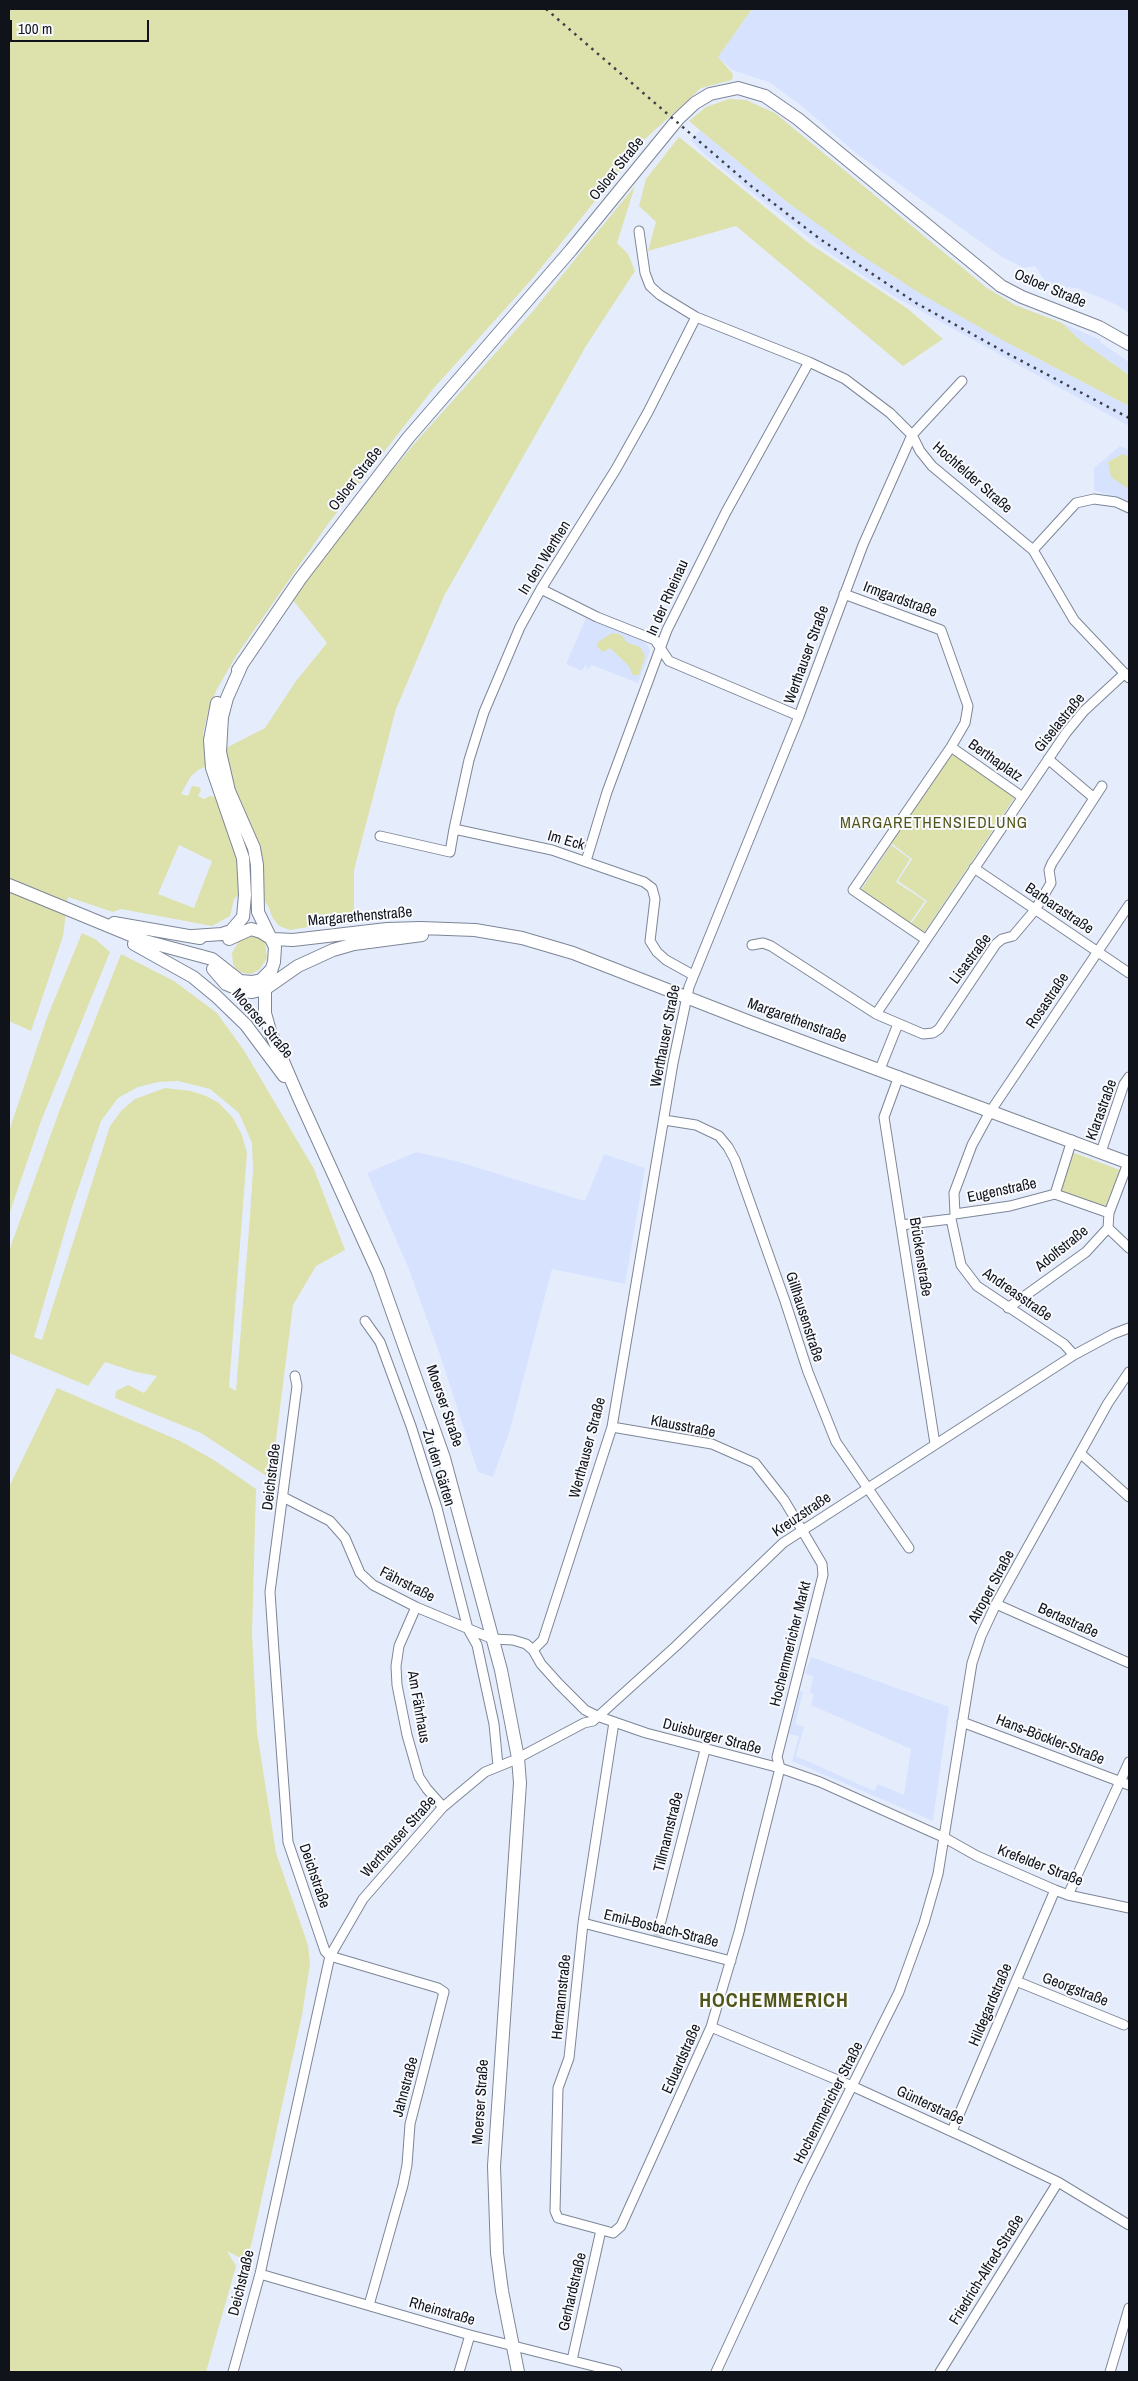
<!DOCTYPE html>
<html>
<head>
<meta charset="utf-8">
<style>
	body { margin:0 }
	#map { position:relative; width:1138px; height:2381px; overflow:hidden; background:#e5edfd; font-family:"Archivo Narrow",sans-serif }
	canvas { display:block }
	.frame { position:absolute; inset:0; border:10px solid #10131a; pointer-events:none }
	.scale { position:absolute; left:10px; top:20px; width:139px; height:22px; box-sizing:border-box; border:2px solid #10131a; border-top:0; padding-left:6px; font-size:15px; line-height:18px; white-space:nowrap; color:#10131a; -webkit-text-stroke:4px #f8fafe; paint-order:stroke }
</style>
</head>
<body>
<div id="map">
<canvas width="1138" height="2381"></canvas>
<div class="frame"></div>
<div class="scale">100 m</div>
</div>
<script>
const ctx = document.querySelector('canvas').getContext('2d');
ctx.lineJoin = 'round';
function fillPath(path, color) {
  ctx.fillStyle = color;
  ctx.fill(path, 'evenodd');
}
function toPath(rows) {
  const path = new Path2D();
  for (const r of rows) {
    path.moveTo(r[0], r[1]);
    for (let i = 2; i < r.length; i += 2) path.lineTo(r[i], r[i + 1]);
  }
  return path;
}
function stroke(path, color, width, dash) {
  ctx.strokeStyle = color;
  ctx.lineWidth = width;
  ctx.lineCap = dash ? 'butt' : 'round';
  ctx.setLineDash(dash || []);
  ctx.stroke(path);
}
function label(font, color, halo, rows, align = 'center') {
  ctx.font = font + ' "Archivo Narrow",sans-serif';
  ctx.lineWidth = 4;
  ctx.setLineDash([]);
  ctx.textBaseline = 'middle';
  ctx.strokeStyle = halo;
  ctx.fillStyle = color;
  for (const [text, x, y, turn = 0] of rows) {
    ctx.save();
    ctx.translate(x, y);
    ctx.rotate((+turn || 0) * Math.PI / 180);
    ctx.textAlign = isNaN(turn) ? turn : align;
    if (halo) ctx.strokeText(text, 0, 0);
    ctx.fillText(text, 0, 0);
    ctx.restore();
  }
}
fillPath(toPath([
	[752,9,1129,9,1129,313,1115,304,1077,288,1068,287,1059,291,1055,296,1035,266,1024,268,1002,257,857,154,803,107,769,82,732,70,718,57],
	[700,130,787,202,888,273,1004,341,1129,406,1129,426,892,295,821,247,705,155,691,140],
	[1062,323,1101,340,1100,342,1129,362,1129,375,1081,341],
	[1120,446,1129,450,1129,503,1094,490,1094,468],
	[586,618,644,642,648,646,650,652,638,683,592,665,587,670,586,664,582,671,566,664],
	[416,1152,456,1161,585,1201,604,1154,645,1168,625,1284,552,1269,510,1430,493,1477,478,1472,441,1358,408,1267,367,1173],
	[811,1657,949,1707,933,1821,792,1761,799,1736,789,1734,800,1691,810,1693,813,1676,805,1674],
	[803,1692,814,1694,811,1705,911,1749,904,1795,878,1784,874,1791,796,1756,804,1727,795,1724]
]), '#d7e3fe');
fillPath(toPath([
	[9,9,752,9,718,57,733,74,732,80,701,88,645,139,532,279,433,389,328,524,236,656,217,689,208,711,203,734,207,766,198,770,191,776,181,794,188,796,192,786,199,787,201,790,198,796,204,799,210,796,219,798,232,832,243,890,234,899,230,916,212,926,121,909,113,912,68,897,63,936,31,1031,9,1021],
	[179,845,212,861,194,908,158,894],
	[729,99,746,100,775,113,987,288,1015,305,1062,323,1081,341,1129,375,1129,406,1004,341,921,294,859,254,787,202,689,121,706,107],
	[679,137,810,244,908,309,943,339,903,366,736,226,648,251,656,222,639,206,646,179],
	[635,186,617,243,628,254,635,271,586,346,444,596,396,709,354,870,354,917,350,920,290,930,279,926,272,917,269,908,262,897,222,750,265,728,296,681,327,643,293,600,348,525,414,444,533,311],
	[1123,454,1129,457,1129,489,1111,477,1108,462],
	[612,633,621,635,628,643,640,647,645,656,639,675,633,675,628,665,610,648,603,652,597,647,598,642],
	[951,752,1015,797,923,934,910,925,927,901,898,881,912,859,891,843],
	[891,845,910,859,896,882,925,901,909,924,860,891],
	[82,933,95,939,110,952,41,1121,9,1215,9,1131,48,1015],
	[250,934,260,937,265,942,267,958,259,970,251,974,243,973,236,969,233,964,232,953,239,941],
	[121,954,174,981,217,1013,245,1052,314,1169,345,1250,316,1266,293,1305,271,1479,201,1433,115,1398,116,1391,128,1385,144,1393,157,1376,136,1372,105,1362,88,1386,9,1353,9,1251,60,1109],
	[178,1081,210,1089,239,1113,252,1143,253,1169,250,1216,236,1391,229,1387,247,1153,242,1135,233,1118,219,1103,206,1096,191,1091,165,1088,135,1099,122,1110,110,1126,42,1340,34,1337,72,1207,101,1121,118,1098,138,1087,158,1082],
	[1072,1152,1120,1170,1105,1207,1060,1191],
	[57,1388,180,1441,214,1460,256,1489,252,1633,257,1732,276,1853,308,1945,310,1964,302,2015,252,2242,246,2261,227,2251,236,2266,206,2372,9,2372,9,1487]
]), '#dde1ac');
stroke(toPath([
	[657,1938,661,1921]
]), '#c5ccdb', 9, [9, 4.5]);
const street = toPath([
	[639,231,645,273,650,286,660,295,696,317,809,362,845,379,890,413,912,435,920,451,932,466,1033,550,1074,620,1129,678],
	[1033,550,1076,503,1094,499,1116,502,1129,508],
	[541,589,597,617,655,640,669,661,799,716],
	[844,594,941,630,968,706,965,723,951,747,853,890,925,939],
	[951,747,1021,796],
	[1048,759,1094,798],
	[454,829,469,760,484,712,520,627,541,589,616,469,648,412,696,317],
	[380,836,450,852,454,829,552,850,644,882,652,888,655,899,650,941,657,952,666,960,693,975],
	[586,861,607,792,667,630,726,512,809,362],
	[974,868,1129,973],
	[752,945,763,943,771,946,876,1014,923,1034,933,1033,939,1029,996,944,1002,939,1013,936,1035,910,1051,883,1049,870,1052,863,1102,786],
	[876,1014,1066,733,1084,711,1125,673],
	[880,1069,898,1024],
	[899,1076,884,1117,935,1444],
	[664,1120,696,1125,719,1136,728,1147,735,1160,785,1301,808,1372,836,1442,909,1548],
	[1072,1140,1055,1194,1109,1213],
	[1101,1152,1124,1084,1129,1077],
	[955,1214,954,1193,972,1145,990,1112,1129,905],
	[955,1214,1010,1206,1055,1194],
	[951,1219,961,1265,977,1286,1064,1344,1074,1355],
	[901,1225,951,1219],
	[1108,1228,1109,1213,1128,1163],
	[1108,1228,1129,1248],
	[1008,1308,1086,1252,1108,1228],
	[365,1321,380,1342,411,1426,437,1508,468,1629,477,1645,494,1724,498,1766],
	[612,1427,712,1444,755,1463,784,1500,802,1530,822,1564,823,1575,777,1757,780,1768,739,1932,711,2027,621,2226,613,2233,558,2218,555,2211,558,2088,569,2058,583,1923,614,1722],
	[1080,1453,1129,1497],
	[283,1497,330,1521,345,1538,360,1573,373,1585,416,1607,493,1639,513,1640,526,1644,533,1650,541,1664,559,1684,585,1710,597,1716,646,1733,780,1768,820,1782,945,1838,977,1856,1055,1890,1068,1895,1129,1908],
	[996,1604,1129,1663],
	[416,1607,399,1646,396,1666,397,1685,407,1735,419,1777,427,1789,443,1807],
	[533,1650,543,1640,612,1427,673,1063,689,987,799,716,863,545,912,435,962,381],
	[962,1722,1129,1785],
	[518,1758,584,1723,593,1721,676,1646,783,1543,1074,1355,1113,1334,1129,1328],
	[1068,1895,1129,1762],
	[661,1921,705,1750],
	[583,1923,731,1961],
	[1016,1981,1124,2025],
	[711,2027,852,2086,970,2140,1058,2182,1129,2225],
	[952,2131,1055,1890],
	[260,2274,470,2335,617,2372],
	[369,2305,403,2185,407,2165,410,2124,444,1992,438,1988,330,1956,363,1899,443,1807,485,1772,512,1761],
	[572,2360,601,2230],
	[233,2372,260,2274,330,1956,325,1951,288,1842,274,1651,270,1592,297,1386,295,1376],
	[459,2372,470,2335],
	[716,2372,803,2184,899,1992,924,1923,938,1874,972,1663,981,1636,996,1604,1108,1403,1129,1372],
	[940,2372,1058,2182],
	[1110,2372,1129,2308]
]);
const secondary = toPath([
	[243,662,227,698,222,717,220,752,229,791,254,848,257,865,258,912,275,947,274,962,265,989,265,1013,270,1031,298,1096,378,1272,444,1458,501,1670,518,1758,520,1783,494,2166,497,2253,502,2291,518,2372],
	[238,670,300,579,408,438,571,250,678,119,695,103,710,94,738,88,765,96,798,119,1001,286,1022,297,1099,327,1129,344],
	[9,885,145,941,212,959,240,981,252,982,261,980,270,971],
	[114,923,200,938],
	[193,936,222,934,231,931,243,917,245,895,243,858,212,768,210,740,217,703],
	[229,939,251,929,261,932,272,939],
	[273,939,293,940,387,929,421,928,475,930,522,938,573,953,750,1022,1129,1163],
	[134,944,193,977,216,996,246,1025,284,1076],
	[213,969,226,984,243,991,252,992,265,989,298,966,333,950,354,944,422,935]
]);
stroke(street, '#7d8697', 11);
stroke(secondary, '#7d8697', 14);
stroke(street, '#fff', 9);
stroke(secondary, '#fff', 12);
stroke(toPath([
	[546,9,751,186,820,239,916,303,1001,350,1129,418]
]), '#3c4049', 2.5, [2.5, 5]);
label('15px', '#10131a', '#f8fafe', [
	["Osloer Straße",617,169,-51],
	["Osloer Straße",1050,289,23],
	["Hochfelder Straße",972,478,41],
	["Osloer Straße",356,479,-52],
	["In den Werthen",545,558,-58],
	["In der Rheinau",668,598,-66],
	["Irmgardstraße",900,600,20],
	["Werthauser Straße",807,655,-70],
	["Giselastraße",1060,723,-51],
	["Berthaplatz",995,761,35],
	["Im Eck",566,841,16],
	["Barbarastraße",1059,909,34],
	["Margarethenstraße",360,917,-5],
	["Lisastraße",971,959,-53],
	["Rosastraße",1048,1001,-56],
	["Margarethenstraße",797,1021,20],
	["Moerser Straße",262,1024,50],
	["Werthauser Straße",666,1036,-79],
	["Klarastraße",1102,1110,-70],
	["Eugenstraße",1002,1191,-12],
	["Adolfstraße",1062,1249,-39],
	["Brückenstraße",920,1257,81],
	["Andreasstraße",1017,1295,35],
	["Gillhausenstraße",804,1317,72],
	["Moerser Straße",444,1406,71],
	["Klausstraße",683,1427,11],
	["Werthauser Straße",588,1448,-75],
	["Zu den Gärten",438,1468,73],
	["Deichstraße",272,1477,-83],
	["Kreuzstraße",802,1515,-34],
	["Fährstraße",407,1585,27],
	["Atroper Straße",992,1587,-62],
	["Bertastraße",1068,1621,24],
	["Hochemmericher Markt",791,1644,-76],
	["Am Fährhaus",418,1707,80],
	["Duisburger Straße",712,1737,15],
	["Hans-Böckler-Straße",1050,1740,21],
	["Tillmannstraße",669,1832,-76],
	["Werthauser Straße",399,1837,-48],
	["Krefelder Straße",1040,1866,21],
	["Deichstraße",314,1876,71],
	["Emil-Bosbach-Straße",661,1929,14],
	["Georgstraße",1075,1990,21],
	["Hermannstraße",562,1997,-84],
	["Hildegardstraße",991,2005,-67],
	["Eduardstraße",682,2059,-66],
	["Jahnstraße",406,2087,-75],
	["Moerser Straße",481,2102,-86],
	["Hochemmericher Straße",829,2103,-63],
	["Günterstraße",930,2106,25],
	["Friedrich-Alfred-Straße",987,2270,-58],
	["Deichstraße",242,2283,-76],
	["Gerhardstraße",573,2292,-77],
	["Rheinstraße",442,2312,16]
]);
ctx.letterSpacing = '1px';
label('16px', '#52551a', '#f8fafe', [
	["MARGARETHENSIEDLUNG",934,824]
]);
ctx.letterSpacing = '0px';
ctx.letterSpacing = '1px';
label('bold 20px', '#52551a', '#f8fafe', [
	["HOCHEMMERICH",774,2002]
]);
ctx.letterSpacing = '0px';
</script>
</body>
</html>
